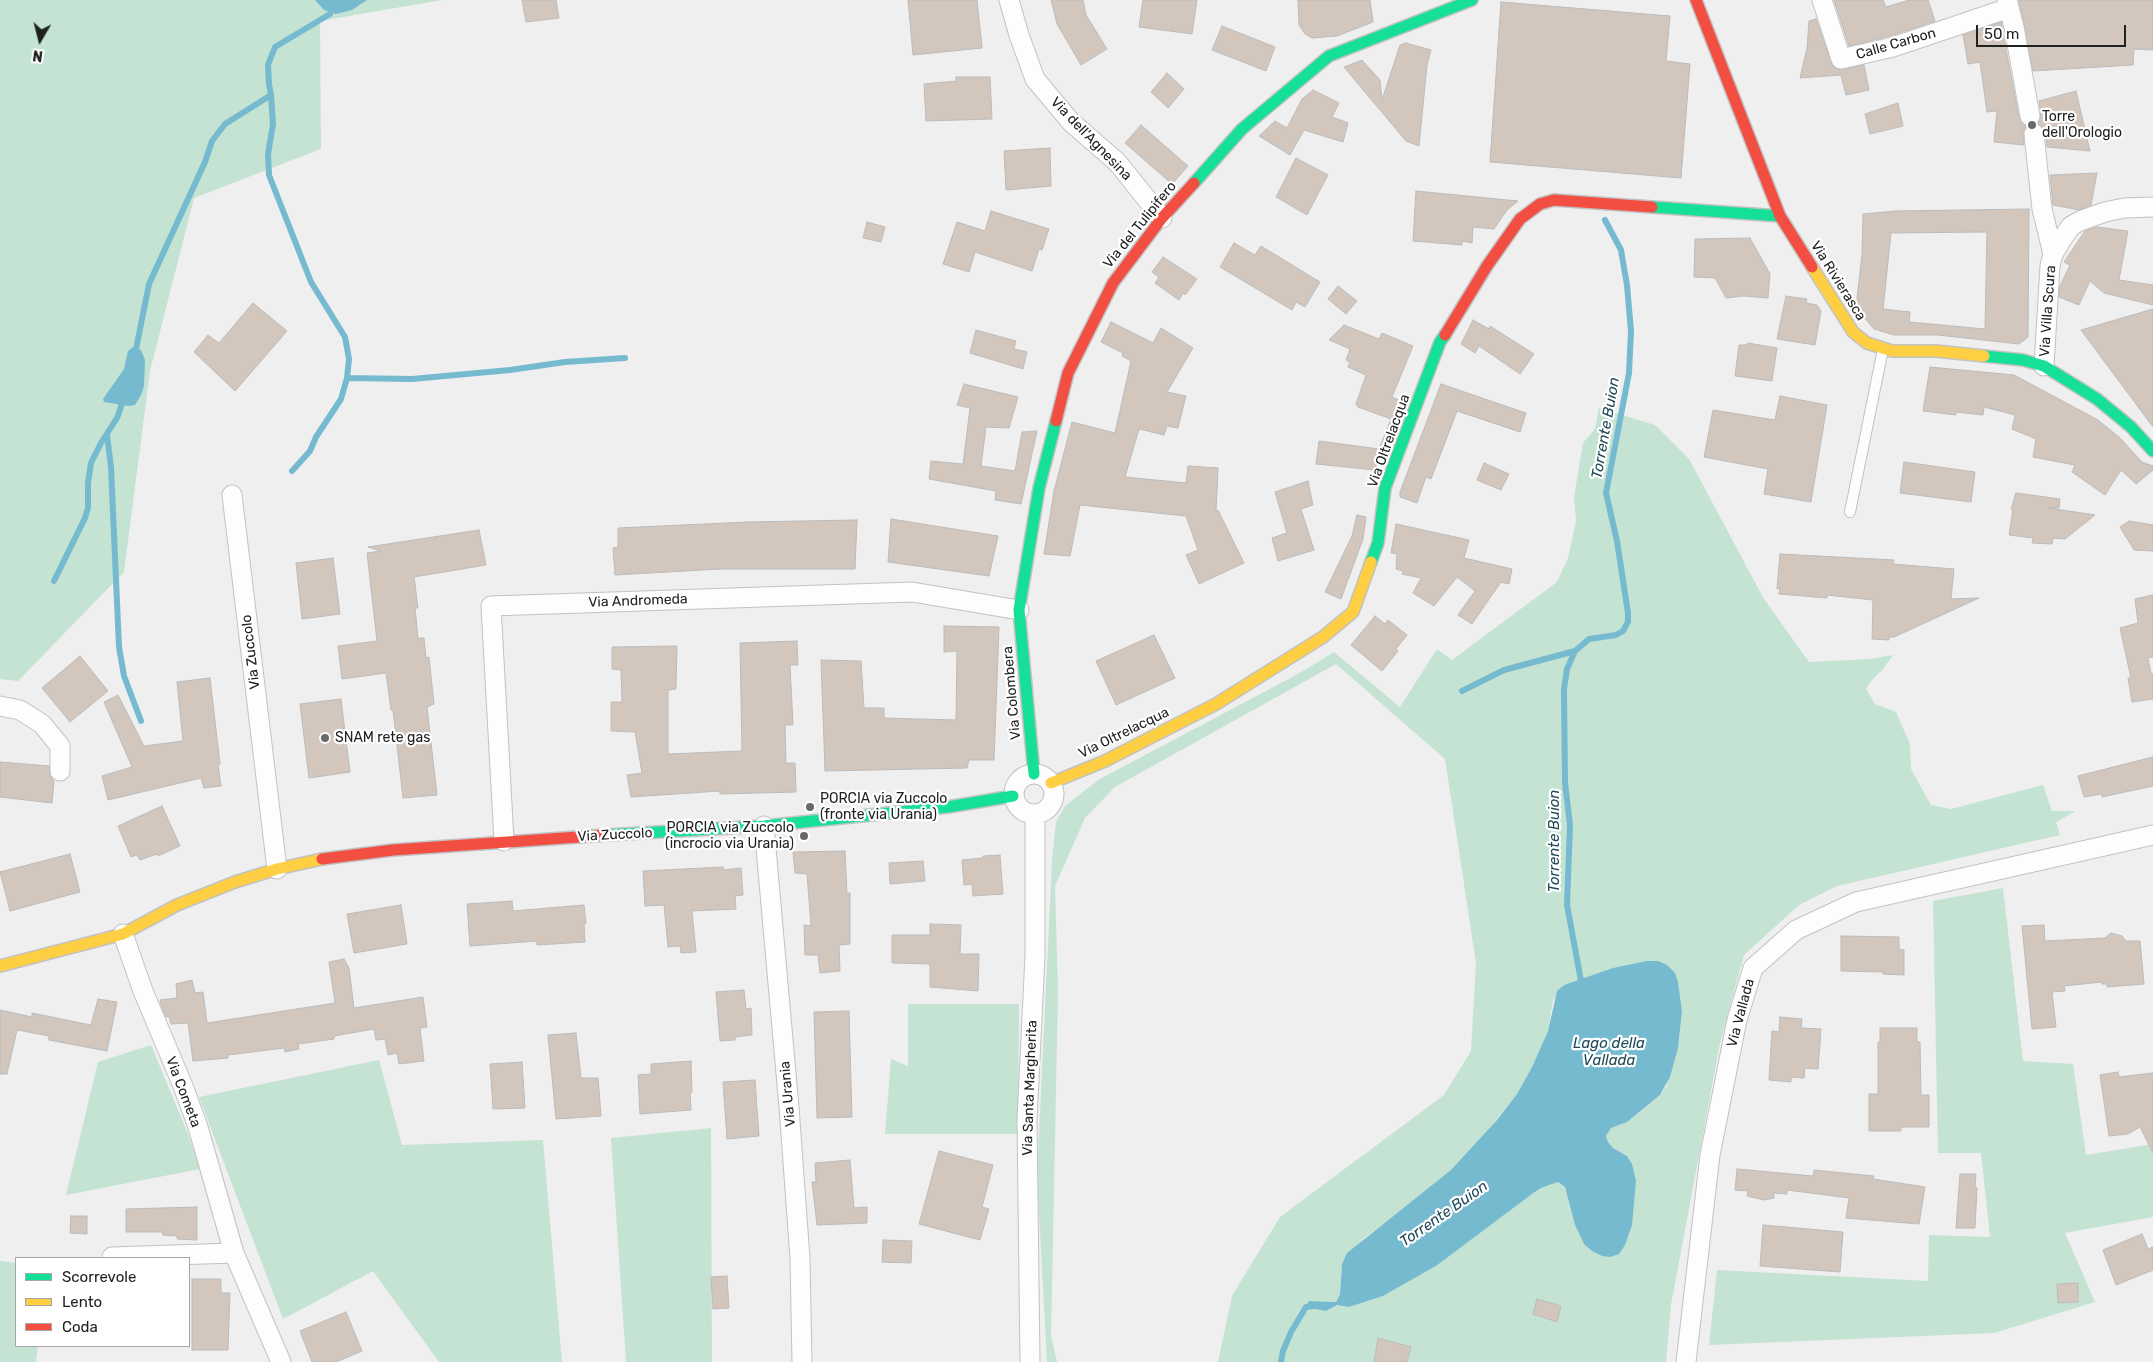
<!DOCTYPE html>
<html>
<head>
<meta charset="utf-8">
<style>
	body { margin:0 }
	#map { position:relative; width:2153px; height:1362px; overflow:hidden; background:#efeff0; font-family:Rubik,sans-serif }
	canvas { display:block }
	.legend { position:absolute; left:15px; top:1257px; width:175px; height:90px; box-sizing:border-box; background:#fff; border:1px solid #a6a6a6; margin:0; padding:6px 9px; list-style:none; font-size:15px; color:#202121 }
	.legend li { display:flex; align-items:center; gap:10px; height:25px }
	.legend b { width:25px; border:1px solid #a6a6a6 }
	.north { position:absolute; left:15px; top:15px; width:50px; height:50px; -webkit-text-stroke:4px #fff; paint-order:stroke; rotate:188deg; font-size:14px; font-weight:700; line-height:20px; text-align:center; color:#202121 }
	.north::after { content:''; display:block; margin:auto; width:18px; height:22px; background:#202121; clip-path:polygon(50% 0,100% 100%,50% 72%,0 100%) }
	.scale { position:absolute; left:1976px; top:25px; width:150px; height:22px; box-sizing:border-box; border:2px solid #202121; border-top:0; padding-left:6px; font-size:15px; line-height:18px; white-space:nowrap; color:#202121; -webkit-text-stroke:4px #fff; paint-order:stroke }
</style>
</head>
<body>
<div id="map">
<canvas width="2153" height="1362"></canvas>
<ul class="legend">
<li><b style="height:6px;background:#16e098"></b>Scorrevole</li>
<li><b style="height:6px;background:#ffcf43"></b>Lento</li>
<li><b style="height:6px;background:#f24e42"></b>Coda</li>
</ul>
<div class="north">N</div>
<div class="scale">50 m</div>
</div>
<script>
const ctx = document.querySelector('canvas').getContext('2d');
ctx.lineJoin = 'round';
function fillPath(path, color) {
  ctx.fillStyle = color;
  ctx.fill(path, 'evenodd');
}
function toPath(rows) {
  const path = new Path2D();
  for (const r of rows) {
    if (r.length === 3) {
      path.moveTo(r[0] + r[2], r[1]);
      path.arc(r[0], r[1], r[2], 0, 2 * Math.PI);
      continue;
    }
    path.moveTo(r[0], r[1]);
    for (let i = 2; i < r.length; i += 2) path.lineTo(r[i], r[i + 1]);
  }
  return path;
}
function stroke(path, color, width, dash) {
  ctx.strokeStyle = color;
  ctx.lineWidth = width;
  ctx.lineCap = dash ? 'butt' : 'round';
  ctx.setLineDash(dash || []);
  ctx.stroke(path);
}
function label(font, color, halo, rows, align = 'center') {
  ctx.font = font + ' Rubik,sans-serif';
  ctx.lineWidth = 4.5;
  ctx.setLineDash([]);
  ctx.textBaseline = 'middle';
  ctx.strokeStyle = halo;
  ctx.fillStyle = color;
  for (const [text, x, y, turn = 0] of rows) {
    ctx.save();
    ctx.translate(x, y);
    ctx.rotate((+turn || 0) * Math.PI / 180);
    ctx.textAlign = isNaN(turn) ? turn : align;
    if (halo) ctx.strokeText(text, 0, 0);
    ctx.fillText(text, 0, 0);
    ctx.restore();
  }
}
fillPath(toPath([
	[0,0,442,0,320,21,321,149,194,198,150,371,124,572,18,681,0,679],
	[1599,408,1655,425,1689,459,1764,599,1809,662,1870,659,1893,655,1883,669,1871,681,1866,689,1875,704,1896,712,1910,744,1911,769,1931,805,1951,809,2043,785,2052,811,2076,811,2056,822,2060,835,1837,886,1799,905,1744,955,1720,1043,1671,1305,1666,1362,1218,1362,1232,1296,1280,1217,1444,1095,1471,1051,1476,963,1445,759,1336,664,1115,787,1085,818,1055,886,1058,992,1051,1336,1057,1362,1047,1362,1037,1175,1052,860,1056,822,1065,806,1098,780,1298,674,1334,652,1400,707,1437,649,1452,660,1557,582,1568,558,1576,521,1574,497,1583,443,1595,429],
	[1581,981,1678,982,1682,1011,1678,1048,1666,1087,1660,1095,1627,1122,1611,1128,1606,1136,1608,1142,1613,1148,1627,1156,1584,1244,1575,1225,1565,1187,1558,1182,1541,1188,1532,1194,1436,1266,1383,1296,1349,1307,1337,1305,1326,1311,1309,1301,1336,1302,1340,1294,1342,1264,1362,1240,1424,1193,1451,1170,1476,1146,1517,1094,1532,1067,1548,1031,1553,1000,1564,985],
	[2003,888,2023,1061,2073,1064,2086,1155,2153,1144,2153,1217,2065,1233,2095,1302,1994,1333,1709,1345,1717,1270,1928,1281,1929,1235,1990,1237,1981,1153,1938,1153,1933,901],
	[908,1004,1019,1004,1018,1134,885,1134,891,1059,908,1066],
	[151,1045,188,1134,200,1169,66,1195,98,1062],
	[379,1060,402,1145,543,1140,562,1362,439,1362,373,1271,283,1319,199,1097],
	[711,1128,712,1362,626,1362,611,1138],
	[0,1261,16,1263,16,1346,38,1346,36,1362,0,1362]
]), '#c4e3d3');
fillPath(toPath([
	[315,0,367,0,352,10,336,14,324,10],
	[133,347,141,350,145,360,144,386,141,395,135,405,129,406,104,402,103,399,124,369,128,351],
	[1647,961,1658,961,1667,965,1675,973,1678,982,1682,1011,1678,1048,1670,1077,1660,1095,1627,1122,1611,1128,1606,1136,1608,1142,1613,1148,1627,1156,1632,1164,1636,1181,1632,1225,1625,1245,1619,1254,1610,1257,1602,1256,1592,1251,1584,1244,1575,1225,1565,1187,1558,1182,1541,1188,1532,1194,1436,1266,1383,1296,1349,1307,1337,1305,1326,1311,1306,1307,1309,1301,1336,1302,1340,1294,1342,1264,1347,1253,1451,1170,1497,1120,1517,1094,1532,1067,1548,1031,1557,991,1564,985,1613,968]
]), '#76bad0');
stroke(toPath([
	[271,95,273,124,268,154,269,175,311,282,345,337,349,359,347,378,341,399,316,437,310,451,292,471],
	[135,354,149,284,205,162,212,141,225,124,271,95,269,84,268,65,275,47,330,14,336,0],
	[347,378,412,379,510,370,565,362,625,358],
	[107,435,111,467,119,647,124,676,141,721],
	[54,581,85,518,88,508,88,483,91,463,101,443,117,418,124,398],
	[1462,691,1504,670,1575,651],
	[1579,987,1581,981,1567,905,1570,825,1565,783,1564,689,1567,669,1575,651,1589,639,1616,635,1623,631,1628,622,1628,613,1617,541,1606,493,1629,373,1631,331,1627,285,1621,250,1605,220],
	[1281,1362,1283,1351,1291,1332,1306,1307,1314,1306]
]), '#76bad0', 6);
const building = toPath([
	[522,0,556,0,559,18,526,22,522,0],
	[908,0,977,0,982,48,913,55,908,0],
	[1051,0,1083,0,1086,15,1107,49,1081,65,1057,24,1051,0],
	[1143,0,1197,0,1192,34,1139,27,1143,0],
	[1298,0,1370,0,1373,22,1337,36,1312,38,1305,34,1299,25,1298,0],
	[1834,0,1883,0,1886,7,1909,0,1928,0,1935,21,1890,36,1849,46,1834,0],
	[2019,0,2153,0,2153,50,2134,49,2133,65,2033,71,2019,0],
	[1501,2,1670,16,1666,61,1690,64,1681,178,1490,162,1501,2],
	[1816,19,1833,67,1843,70,1864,65,1869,90,1846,95,1841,75,1800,78,1807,48,1809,21,1816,19],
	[2001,22,2019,118,2026,126,2023,135,2024,145,1994,142,1997,111,1987,112,1980,62,1968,64,1963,35,2001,22],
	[1222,26,1275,47,1266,71,1212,50,1222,26],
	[1406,43,1431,50,1427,65,1419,146,1406,141,1344,67,1362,60,1380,80,1382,100,1400,45,1406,43],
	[1167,73,1184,89,1168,108,1151,92,1167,73],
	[956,77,990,77,992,119,926,121,924,84,956,81,956,77],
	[1313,90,1339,103,1332,117,1348,123,1343,142,1304,130,1290,155,1259,136,1275,121,1287,128,1302,99,1313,90],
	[2076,91,2090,151,2047,147,2045,132,2038,124,2041,114,2039,101,2076,91],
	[1898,103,1903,126,1870,134,1865,114,1898,103],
	[1141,125,1188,166,1172,184,1125,143,1141,125],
	[1050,148,1051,186,1006,190,1004,151,1050,148],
	[1296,158,1328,175,1307,215,1276,197,1296,158],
	[2097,173,2091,205,2079,210,2053,205,2050,175,2097,173],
	[1416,191,1518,201,1507,210,1494,229,1473,227,1472,243,1462,241,1462,245,1413,241,1416,191],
	[2029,209,2028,337,2019,344,1938,335,1894,335,1874,329,1856,308,1862,254,1863,214,1896,211,2029,209],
	[1987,232,1985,329,1909,322,1910,312,1883,309,1891,233,1987,232],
	[991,211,1049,229,1042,250,1039,249,1032,271,975,252,969,272,943,264,957,222,985,231,991,211],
	[867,222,885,227,881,242,863,238,867,222],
	[2097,227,2128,231,2119,280,2153,285,2153,305,2104,293,2090,281,2079,305,2059,297,2060,286,2070,265,2064,262,2085,231,2097,227],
	[1750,238,1770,274,1768,298,1743,296,1726,298,1715,278,1694,277,1695,239,1750,238],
	[1234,243,1255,255,1261,246,1320,282,1305,307,1296,302,1292,310,1220,267,1234,243],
	[1163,257,1197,279,1185,295,1183,293,1179,300,1155,283,1159,277,1152,272,1163,257],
	[1338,286,1357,301,1346,314,1328,299,1338,286],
	[1786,296,1807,299,1806,303,1817,305,1821,311,1815,345,1777,339,1786,296],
	[253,303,287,331,235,391,194,352,208,335,219,343,253,303],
	[2153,309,2153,427,2081,330,2153,309],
	[1473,320,1489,329,1490,326,1534,354,1520,374,1479,346,1475,353,1461,344,1473,320],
	[1111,322,1153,343,1161,328,1193,348,1167,392,1186,396,1178,428,1167,426,1164,435,1139,429,1125,477,1186,483,1188,466,1218,468,1216,511,1218,510,1244,563,1199,584,1186,555,1198,550,1186,516,1080,505,1070,556,1044,554,1054,491,1072,422,1115,433,1131,361,1122,356,1123,353,1101,342,1111,322],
	[1344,325,1379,339,1382,333,1413,346,1392,397,1401,401,1375,470,1316,464,1319,441,1379,449,1391,419,1358,407,1356,404,1366,375,1348,367,1350,362,1346,360,1350,349,1329,340,1344,325],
	[976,330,1016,341,1014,349,1027,352,1023,369,970,353,976,330],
	[1748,343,1777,348,1772,381,1735,376,1739,345,1747,345,1748,343],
	[1930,367,2014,375,2098,420,2120,438,2142,462,2153,466,2153,470,2136,484,2121,470,2105,495,2072,472,2075,465,2033,457,2036,439,2012,429,2015,415,1984,407,1983,415,1956,412,1956,415,1923,411,1930,367],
	[964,384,1018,397,1009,428,986,427,981,466,1015,471,1022,432,1037,431,1021,504,995,500,996,491,929,479,931,461,963,464,970,408,957,405,964,384],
	[1441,384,1526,413,1520,432,1457,411,1431,479,1426,477,1417,503,1400,497,1400,492,1441,384],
	[1780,396,1827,405,1811,502,1764,494,1768,469,1704,457,1713,410,1775,420,1780,396],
	[1904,462,1975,472,1971,502,1900,493,1904,462],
	[1484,463,1509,474,1501,490,1477,480,1484,463],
	[1308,481,1313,505,1301,509,1314,550,1278,561,1272,538,1287,533,1275,492,1308,481],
	[2016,493,2060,499,2059,508,2049,508,2095,515,2065,539,2053,538,2052,544,2032,543,2033,538,2009,535,2013,509,2011,509,2016,493],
	[1357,515,1366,517,1363,539,1341,599,1325,592,1352,536,1357,515],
	[891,519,998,536,989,576,888,562,891,519],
	[857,520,855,569,720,569,615,575,613,548,618,547,618,528,747,522,857,520],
	[2129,521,2153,525,2153,551,2134,550,2120,527,2129,521],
	[1396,524,1469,540,1464,558,1512,569,1509,584,1501,582,1472,624,1458,615,1475,591,1457,577,1434,606,1413,593,1421,578,1402,574,1403,571,1396,569,1397,554,1391,553,1396,524],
	[479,530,486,565,414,577,418,608,415,608,418,638,424,638,426,658,429,657,434,704,427,707,437,795,403,798,393,710,391,710,386,673,342,679,338,646,377,641,367,553,381,551,368,547,479,530],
	[1780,554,1894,560,1893,564,1954,569,1951,599,1979,598,1894,637,1889,637,1889,640,1872,639,1873,600,1827,595,1827,598,1779,594,1780,588,1777,589,1780,554],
	[333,558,340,614,302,619,296,563,333,558],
	[2153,595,2153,657,2148,658,2151,674,2153,674,2153,699,2132,702,2128,678,2131,678,2120,628,2138,623,2135,599,2153,595],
	[1375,616,1385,624,1388,620,1407,635,1396,649,1398,651,1382,671,1351,645,1375,616],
	[944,626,999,627,994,760,969,760,967,768,825,771,821,660,861,661,864,708,884,708,884,718,956,720,957,651,944,652,944,626],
	[1154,635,1175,678,1116,705,1096,661,1154,635],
	[797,641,798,665,790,665,793,725,785,725,786,763,795,763,796,792,720,794,720,791,631,797,627,775,642,773,635,732,611,731,611,702,622,702,621,670,612,669,612,647,677,646,676,689,668,690,668,754,742,751,740,643,797,641],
	[80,656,108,691,70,722,42,688,80,656],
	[210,678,220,764,218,765,221,786,204,788,201,778,108,800,102,776,132,767,104,702,118,695,144,746,183,741,177,682,210,678],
	[341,699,350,772,309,778,300,704,341,699],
	[2153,757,2153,786,2102,797,2101,794,2084,797,2078,776,2153,757],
	[0,762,49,766,50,776,54,781,52,803,0,797,0,762],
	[162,806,180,846,158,856,157,854,140,860,137,855,131,857,118,826,162,806],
	[845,851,847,893,850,893,850,944,839,945,840,971,820,973,818,955,805,955,804,925,811,926,807,874,795,873,793,852,845,851],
	[70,854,80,892,10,911,0,872,70,854],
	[1000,855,1003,894,973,896,972,884,964,885,962,860,983,858,983,856,1000,855],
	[923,861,925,881,890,884,889,863,923,861],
	[723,867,723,870,741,868,743,895,735,896,736,909,692,911,696,952,681,953,680,946,668,947,664,905,645,906,643,871,723,867],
	[512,901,513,911,584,905,586,923,584,924,585,942,537,945,537,941,470,946,467,904,512,901],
	[401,905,407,944,354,953,347,914,401,905],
	[930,924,961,925,960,954,979,954,978,991,930,987,930,964,892,963,892,935,930,935,930,924],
	[2044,925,2045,941,2105,938,2111,933,2122,936,2126,941,2140,941,2144,984,2107,987,2107,984,2102,984,2102,982,2064,986,2065,991,2052,992,2056,1027,2032,1029,2022,926,2044,925],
	[1841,936,1899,937,1899,949,1904,950,1904,975,1883,974,1883,972,1841,971,1841,936],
	[344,959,349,968,354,1008,423,997,427,1027,420,1028,424,1061,399,1064,397,1053,388,1055,385,1039,376,1040,374,1029,334,1036,334,1039,298,1044,299,1049,285,1052,284,1048,228,1055,228,1058,193,1061,188,1023,171,1024,169,1016,166,1017,162,1008,160,1000,177,998,176,984,192,980,195,993,203,992,207,1023,335,1003,329,962,344,959],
	[744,990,746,1009,751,1008,752,1035,735,1037,735,1040,720,1041,716,992,744,990],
	[98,999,117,1002,107,1051,49,1040,49,1036,17,1030,7,1074,0,1074,0,1010,32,1017,32,1013,91,1025,98,999],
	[849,1011,852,1117,817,1118,814,1012,849,1011],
	[1780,1017,1802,1019,1801,1028,1821,1029,1818,1069,1805,1068,1804,1078,1791,1077,1791,1082,1769,1080,1772,1031,1779,1032,1780,1017],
	[1880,1028,1917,1028,1917,1042,1920,1042,1921,1095,1929,1095,1929,1127,1901,1127,1901,1131,1869,1131,1869,1094,1878,1094,1878,1042,1880,1042,1880,1028],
	[576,1033,581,1078,598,1078,601,1116,556,1119,548,1035,576,1033],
	[691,1061,692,1092,690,1093,691,1110,640,1114,638,1075,651,1074,651,1064,691,1061],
	[522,1062,525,1108,493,1109,490,1064,522,1062],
	[2118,1072,2119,1077,2153,1073,2153,1153,2140,1127,2128,1134,2109,1136,2100,1075,2118,1072],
	[755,1080,759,1136,727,1139,723,1082,755,1080],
	[939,1151,993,1165,982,1207,989,1209,980,1240,919,1224,939,1151],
	[850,1160,854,1208,867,1207,867,1223,817,1225,812,1182,816,1182,815,1163,850,1160],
	[1737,1169,1813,1176,1814,1170,1874,1176,1873,1179,1925,1187,1919,1224,1846,1218,1849,1198,1787,1190,1787,1194,1774,1193,1774,1198,1764,1200,1747,1196,1748,1191,1735,1190,1737,1169],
	[1960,1174,1976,1174,1975,1187,1977,1188,1975,1228,1956,1228,1960,1174],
	[197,1207,197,1240,177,1239,177,1236,163,1235,162,1232,126,1232,126,1209,197,1207],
	[71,1216,87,1216,87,1234,70,1233,71,1216],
	[1763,1225,1843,1232,1840,1272,1760,1266,1763,1225],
	[2142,1234,2148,1249,2153,1247,2153,1270,2116,1285,2103,1250,2142,1234],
	[883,1240,912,1241,911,1263,882,1262,883,1240],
	[727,1276,729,1308,713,1309,711,1277,727,1276],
	[192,1279,221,1279,221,1293,230,1293,228,1350,192,1350,192,1279],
	[2078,1283,2078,1302,2058,1303,2057,1284,2078,1283],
	[1537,1299,1561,1306,1557,1322,1533,1314,1537,1299],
	[346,1312,362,1351,336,1362,312,1362,300,1331,346,1312],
	[1378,1338,1411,1347,1407,1362,1374,1362,1378,1338]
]);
fillPath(building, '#d2c6bd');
stroke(building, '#bbb', 1);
const lane = toPath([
	[1850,512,1883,349]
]);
const street = toPath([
	[1009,0,1019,35,1035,79,1071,122,1117,162,1162,218],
	[1822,0,1841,59,1893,47,2009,8],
	[2007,0,2014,27,2030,116],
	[2034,134,2042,209,2053,254],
	[2044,366,2050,266,2053,254,2062,239,2071,226,2080,221,2105,212,2124,208,2153,207],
	[232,495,277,869],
	[0,706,20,710,42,724,60,746,60,771],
	[1034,794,20],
	[764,826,789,1107,800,1258,802,1362],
	[504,841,491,606,912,592,1019,610],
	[123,934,143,991,183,1086,198,1127,234,1253,281,1362],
	[112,1258,112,1257,234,1253],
	[1030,1362,1027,1120,1035,956,1035,814],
	[1686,1362,1710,1155,1737,1020,1753,968,1796,930,1856,902,2153,835]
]);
const fast = toPath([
	[1194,183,1242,129,1329,56,1472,0],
	[1652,207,1780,216],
	[1984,356,2023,360,2044,366,2097,399,2131,427,2153,451],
	[1371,562,1378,543,1385,488,1440,342,1445,335],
	[1034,774,1019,610,1039,488,1056,421],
	[607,835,764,826,948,807,1013,796]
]);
const slow = toPath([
	[1812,267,1853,332,1867,343,1892,351,1936,351,1984,356],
	[1051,783,1105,761,1216,704,1323,637,1353,612,1371,562],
	[0,966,123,934,177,905,235,882,277,869,322,859]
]);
const jam = toPath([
	[1696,0,1780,216,1812,267],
	[1445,335,1487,266,1520,219,1540,204,1554,200,1652,207],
	[1056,421,1068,373,1113,283,1162,218,1194,183],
	[322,859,393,850,607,835]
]);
stroke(lane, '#c2c2c3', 12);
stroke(street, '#c2c2c3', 21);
stroke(fast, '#c2c2c3', 14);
stroke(slow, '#c2c2c3', 14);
stroke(jam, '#c2c2c3', 14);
stroke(lane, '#fdfdfd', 10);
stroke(street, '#fdfdfd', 19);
stroke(fast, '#16e098', 11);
stroke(slow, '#ffcf43', 11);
stroke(jam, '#f24e42', 11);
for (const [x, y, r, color] of [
	[2032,125,5,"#686969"],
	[325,738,5,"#686969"],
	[810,807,5,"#686969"],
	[804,836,5,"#686969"]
]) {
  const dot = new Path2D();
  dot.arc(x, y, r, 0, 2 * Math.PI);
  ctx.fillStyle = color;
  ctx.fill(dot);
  stroke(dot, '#fff', 2);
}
label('14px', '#202121', '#fff', [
	["Calle Carbon",1896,44,-16],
	["Via dell'Agnesina",1091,139,46],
	["Via del Tulipifero",1140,225,-51],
	["Via Rivierasca",1838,281,58],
	["Via Villa Scura",2048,311,-86],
	["Via Oltrelacqua",1389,441,-70],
	["Via Andromeda",638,601,-2],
	["Via Zuccolo",251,652,-97],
	["Via Colombera",1012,693,-95],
	["Via Oltrelacqua",1124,733,-26],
	["Via Zuccolo",615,835,-3],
	["Via Vallada",1741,1013,-75],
	["Via Santa Margherita",1030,1088,-88],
	["Via Cometa",183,1092,69],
	["Via Urania",788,1094,-95]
]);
label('14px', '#202121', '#fff', [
	["Torre",2042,117],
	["dell'Orologio",2042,133],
	["SNAM rete gas",335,738],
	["PORCIA via Zuccolo",820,799],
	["(fronte via Urania)",820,815],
	["PORCIA via Zuccolo",794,828,"right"],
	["(incrocio via Urania)",794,844,"right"]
], 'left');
label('italic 15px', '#204a58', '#fff', [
	["Torrente Buion",1606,428,-80],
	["Torrente Buion",1555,841,-90],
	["Lago della",1609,1044],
	["Vallada",1609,1061],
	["Torrente Buion",1444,1214,-35]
]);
</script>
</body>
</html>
